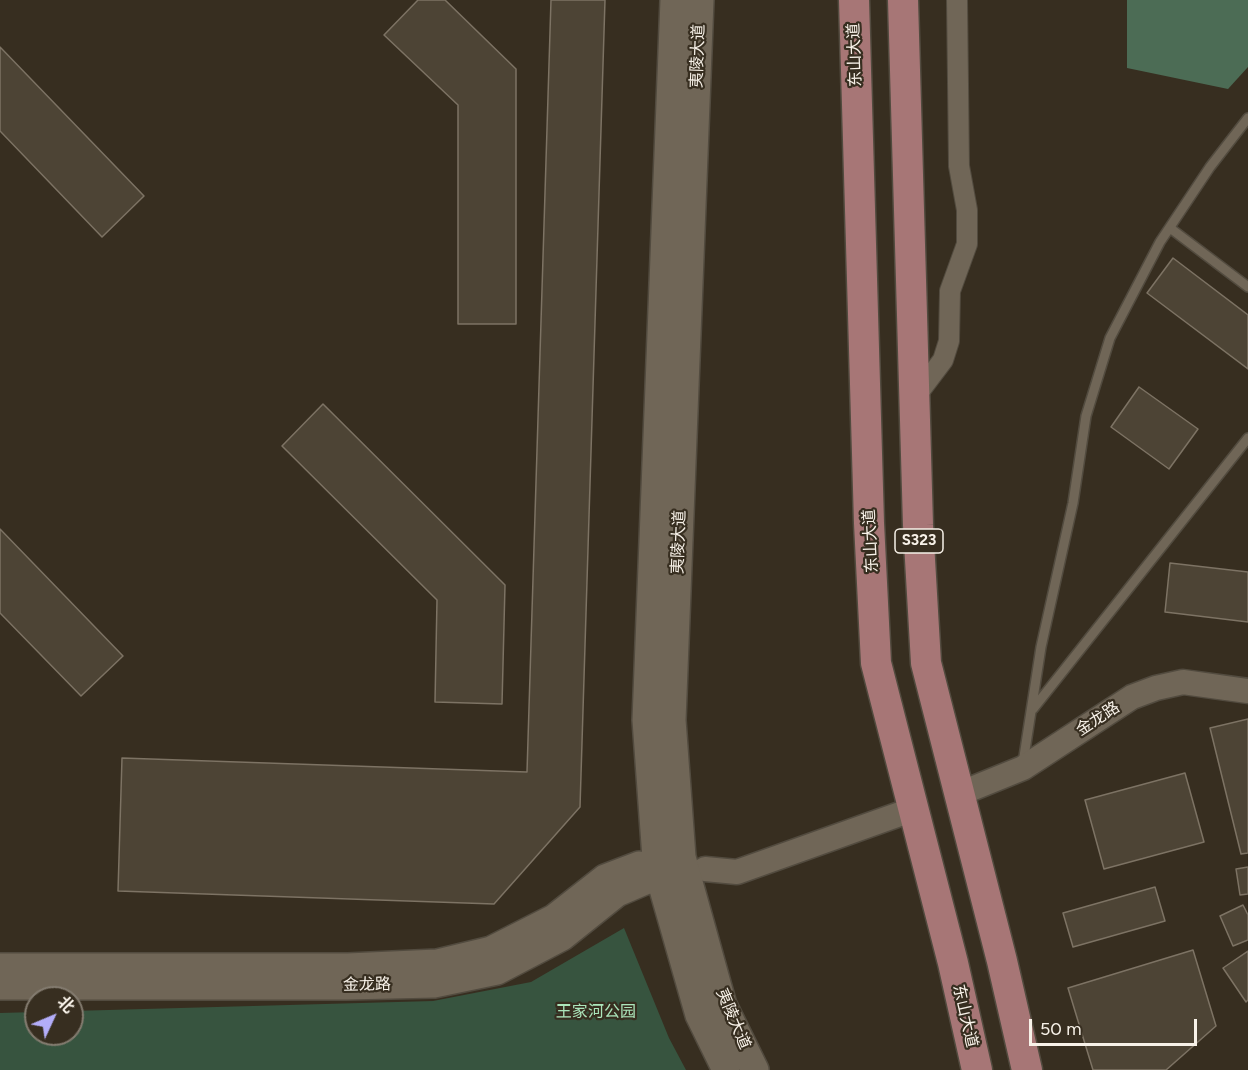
<!DOCTYPE html>
<html>
<head>
<meta charset="utf-8">
<style>
	body { margin:0 }
	#map { position:relative; width:1248px; height:1070px; overflow:hidden; background:#372e20; font-family:Figtree,"Noto Sans SC",sans-serif }
	canvas { display:block }
	.north { position:absolute; left:24px; top:986px; width:60px; height:60px; box-sizing:border-box; background:#372e20; border:2px solid #847c70; border-radius:50%; rotate:46deg; font-size:16px; font-weight:700; line-height:24px; text-align:center; color:#f8f2e9 }
	.north::after { content:''; display:block; margin:auto; width:21px; height:27px; background:#b3adf9; clip-path:polygon(50% 0,100% 100%,50% 72%,0 100%) }
	.scale { position:absolute; left:1029px; top:1019px; width:168px; height:27px; box-sizing:border-box; border:3px solid #f8f2e9; border-top:0; padding-left:8px; font-size:18px; line-height:21px; white-space:nowrap; color:#f8f2e9; -webkit-text-stroke:4px #372e20; paint-order:stroke }
</style>
</head>
<body>
<div id="map">
<canvas width="1248" height="1070"></canvas>
<div class="north">北</div>
<div class="scale">50 m</div>
</div>
<script>
const ctx = document.querySelector('canvas').getContext('2d');
ctx.lineJoin = 'round';
function fillPath(path, color) {
  ctx.fillStyle = color;
  ctx.fill(path, 'evenodd');
}
function toPath(rows) {
  const path = new Path2D();
  for (const r of rows) {
    path.moveTo(r[0], r[1]);
    for (let i = 2; i < r.length; i += 2) path.lineTo(r[i], r[i + 1]);
  }
  return path;
}
function stroke(path, color, width, dash) {
  ctx.strokeStyle = color;
  ctx.lineWidth = width;
  ctx.lineCap = dash ? 'butt' : 'round';
  ctx.setLineDash(dash || []);
  ctx.stroke(path);
}
function label(font, color, halo, rows, align = 'center') {
  ctx.font = font + ' Figtree,"Noto Sans SC",sans-serif';
  ctx.lineWidth = 4.5;
  ctx.setLineDash([]);
  ctx.textBaseline = 'middle';
  ctx.strokeStyle = halo;
  ctx.fillStyle = color;
  for (const [text, x, y, turn = 0] of rows) {
    ctx.save();
    ctx.translate(x, y);
    ctx.rotate((+turn || 0) * Math.PI / 180);
    ctx.textAlign = isNaN(turn) ? turn : align;
    if (halo) ctx.strokeText(text, 0, 0);
    ctx.fillText(text, 0, 0);
    ctx.restore();
  }
}
fillPath(toPath([
	[624,928,669,1038,686,1070,0,1070,0,1013,36,1012,36,1034,72,1034,72,1011,433,1001,531,982]
]), '#37543f');
fillPath(toPath([
	[1127,0,1248,0,1248,67,1228,89,1127,68]
]), '#4c6c55');
const building = toPath([
	[418,0,445,0,516,69,516,324,458,324,458,105,384,35,418,0],
	[551,0,605,0,580,807,494,904,118,891,122,758,527,772,551,0],
	[0,47,144,196,102,237,0,131,0,47],
	[1173,258,1248,315,1248,369,1147,293,1173,258],
	[1139,387,1198,429,1169,469,1111,427,1139,387],
	[323,404,505,585,502,704,435,702,437,600,282,446,323,404],
	[0,529,123,656,81,696,0,613,0,529],
	[1170,563,1248,572,1248,622,1165,612,1170,563],
	[1248,719,1248,853,1241,854,1210,728,1248,719],
	[1185,773,1204,842,1104,869,1085,800,1185,773],
	[1248,867,1248,894,1240,895,1236,869,1248,867],
	[1155,887,1165,921,1073,947,1063,913,1155,887],
	[1243,905,1248,915,1248,940,1233,946,1220,916,1243,905],
	[1193,950,1216,1026,1166,1070,1093,1070,1068,988,1193,950],
	[1248,951,1248,1000,1246,1002,1223,968,1248,951]
]);
fillPath(building, '#4d4435');
stroke(building, '#7d7364', 1.5);
const service = toPath([
	[1170,228,1248,287],
	[1033,709,1248,438],
	[1023,763,1041,647,1073,503,1086,416,1110,338,1160,242,1210,167,1248,118]
]);
const minor = toPath([
	[915,397,943,360,949,341,950,291,967,244,967,210,959,166,957,0]
]);
const tertiary = toPath([
	[959,794,1023,768,1132,697,1156,688,1183,682,1248,691],
	[705,869,737,872,914,809]
]);
const secondary = toPath([
	[674,0,646,720,656,858,659,875,699,1015,726,1070],
	[700,0,672,720,682,857,723,1005,755,1070],
	[0,967,348,967,437,963,491,950,554,918,605,878,639,865],
	[0,986,347,986,434,984,497,971,562,937,617,893,659,875,678,875]
]);
const primary = toPath([
	[854,0,869,523,876,663,953,963,977,1070],
	[903,0,918,525,926,663,1002,961,1027,1070]
]);
stroke(service, '#524b3f', 12);
stroke(minor, '#524b3f', 22);
stroke(tertiary, '#524b3f', 27);
stroke(secondary, '#524b3f', 30);
stroke(primary, '#524b3f', 33);
stroke(service, '#706657', 9);
stroke(minor, '#706657', 20);
stroke(tertiary, '#706657', 24);
stroke(secondary, '#706657', 27);
stroke(primary, '#a77676', 30);
for (const [x, y, w] of [
	[919,541,48]
]) {
  const box = new Path2D();
  box.roundRect(x - w / 2, y - 12, w, 24, 4.5);
  ctx.fillStyle = '#372e20';
  ctx.fill(box);
  stroke(box, '#f8f2e9', 1.5);
}
label('bold 15px', '#f8f2e9', null, [
	["S323",919,541]
]);
label('16px', '#f8f2e9', '#372e20', [
	["东山大道",855,55,-92],
	["夷陵大道",698,56,-88],
	["东山大道",871,541,-93],
	["夷陵大道",679,542,-88],
	["金龙路",1098,719,-33],
	["金龙路",367,985,-1],
	["东山大道",965,1016,77],
	["夷陵大道",733,1019,67]
]);
label('16px', '#abe5bb', '#372e20', [
	["王家河公园",596,1012]
]);
</script>
</body>
</html>
